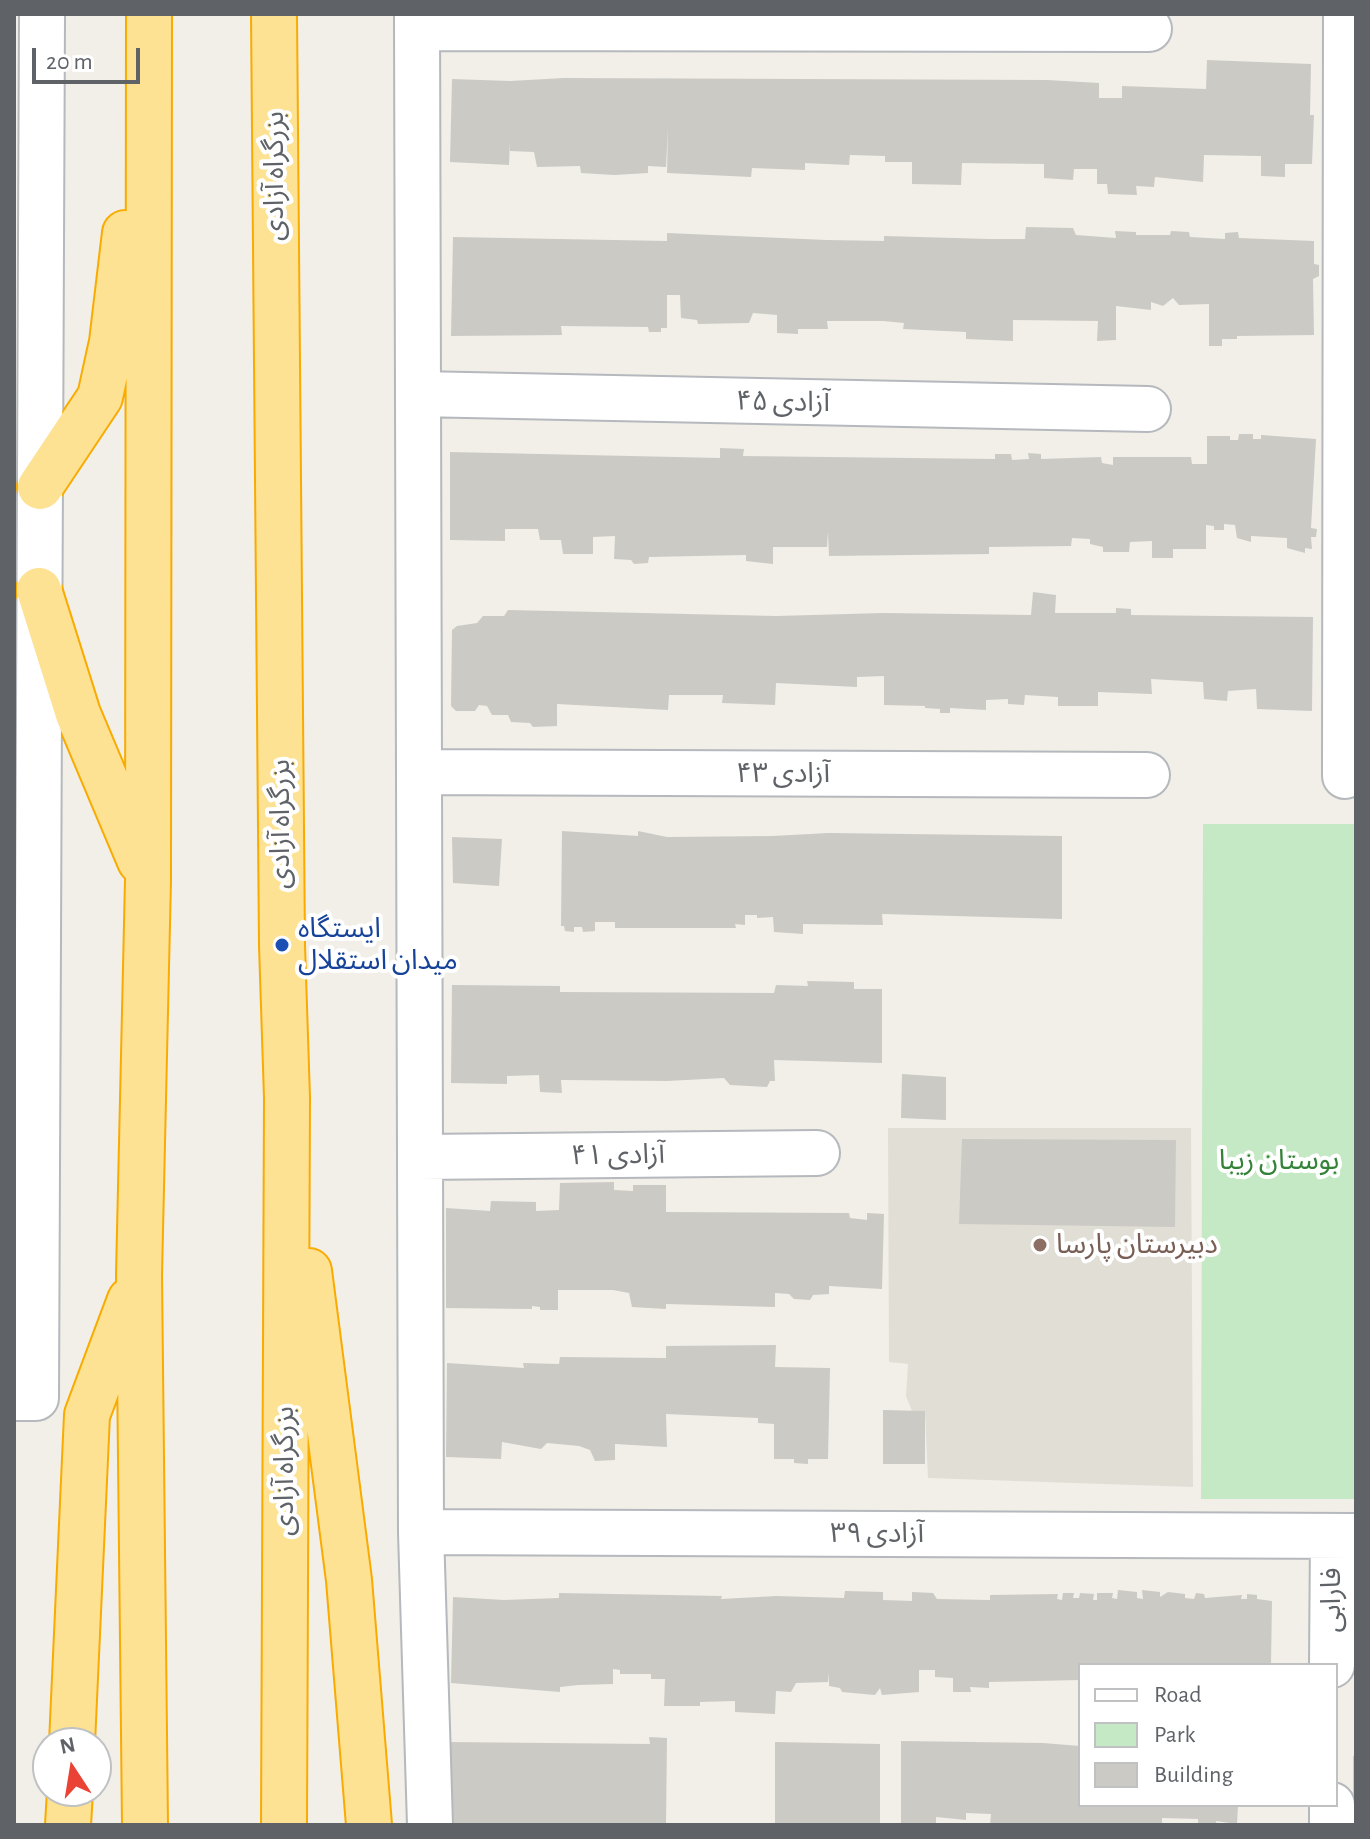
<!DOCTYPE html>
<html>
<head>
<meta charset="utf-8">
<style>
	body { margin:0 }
	#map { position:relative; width:1370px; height:1839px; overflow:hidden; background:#f1efe8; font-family:"Alegreya Sans",sans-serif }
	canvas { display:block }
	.frame { position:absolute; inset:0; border:16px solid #5f6368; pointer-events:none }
	.legend { position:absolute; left:1078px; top:1663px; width:260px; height:144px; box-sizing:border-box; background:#fff; border:2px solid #bfc1c3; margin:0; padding:10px 14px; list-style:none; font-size:24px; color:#5f6368 }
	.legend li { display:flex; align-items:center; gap:16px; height:40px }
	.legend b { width:40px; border:2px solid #bfc1c3 }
	.north { position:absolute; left:32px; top:1727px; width:80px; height:80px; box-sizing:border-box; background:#fff; border:2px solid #bfc1c3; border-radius:50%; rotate:348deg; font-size:22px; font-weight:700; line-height:32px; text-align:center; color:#5f6368 }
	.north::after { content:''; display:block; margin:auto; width:28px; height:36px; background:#ea4335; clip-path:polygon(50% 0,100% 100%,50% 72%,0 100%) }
	.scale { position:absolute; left:32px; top:48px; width:108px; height:36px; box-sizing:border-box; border:4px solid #5f6368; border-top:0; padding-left:10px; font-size:24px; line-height:28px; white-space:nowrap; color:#5f6368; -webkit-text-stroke:6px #fff; paint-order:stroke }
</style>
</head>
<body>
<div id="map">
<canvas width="1370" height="1839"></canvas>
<div class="frame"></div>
<ul class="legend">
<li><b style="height:10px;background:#fff"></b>Road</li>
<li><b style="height:22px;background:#c5e8c5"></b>Park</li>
<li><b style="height:22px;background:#cccac5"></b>Building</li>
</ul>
<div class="north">N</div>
<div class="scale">20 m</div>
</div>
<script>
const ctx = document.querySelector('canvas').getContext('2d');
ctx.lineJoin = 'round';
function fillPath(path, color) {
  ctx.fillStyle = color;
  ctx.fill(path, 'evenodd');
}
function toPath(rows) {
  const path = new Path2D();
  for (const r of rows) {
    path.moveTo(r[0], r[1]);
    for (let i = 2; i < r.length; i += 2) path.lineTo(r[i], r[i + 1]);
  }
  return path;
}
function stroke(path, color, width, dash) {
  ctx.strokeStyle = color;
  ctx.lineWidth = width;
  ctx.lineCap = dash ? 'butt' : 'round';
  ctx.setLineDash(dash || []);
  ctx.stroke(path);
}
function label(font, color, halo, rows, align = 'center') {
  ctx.font = font + ' "Alegreya Sans","Noto Sans Arabic",sans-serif';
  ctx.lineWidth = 8;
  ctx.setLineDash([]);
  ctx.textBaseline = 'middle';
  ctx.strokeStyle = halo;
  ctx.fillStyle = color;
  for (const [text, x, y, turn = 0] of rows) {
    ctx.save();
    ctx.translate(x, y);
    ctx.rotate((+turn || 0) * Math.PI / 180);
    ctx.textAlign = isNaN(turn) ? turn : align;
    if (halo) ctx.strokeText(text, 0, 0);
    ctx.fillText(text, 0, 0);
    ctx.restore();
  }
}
fillPath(toPath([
	[888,1128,1191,1128,1193,1487,928,1478,925,1412,912,1411,906,1396,908,1364,889,1362]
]), '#e1ded6');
fillPath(toPath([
	[1203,824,1356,824,1356,1499,1201,1499]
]), '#c5e8c5');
fillPath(toPath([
	[1207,60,1311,64,1310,115,1314,115,1312,164,1285,164,1285,177,1261,176,1261,156,1204,155,1203,182,1155,177,1154,187,1136,186,1137,195,1108,194,1107,184,1097,184,1097,169,1074,169,1073,180,1044,178,1044,164,962,163,961,185,912,184,912,162,885,162,885,156,850,155,849,165,805,163,805,170,752,168,751,177,667,173,668,128,666,167,648,166,648,173,614,175,581,173,580,166,537,167,534,152,510,151,510,141,509,165,450,162,452,79,510,81,564,78,1047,80,1099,83,1099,98,1122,98,1122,86,1206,89],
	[1026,227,1073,228,1076,235,1116,238,1115,231,1136,232,1136,235,1170,235,1171,231,1189,232,1190,237,1225,239,1225,233,1238,232,1239,238,1314,241,1314,264,1319,265,1319,276,1313,279,1314,335,1237,336,1237,339,1222,339,1222,346,1209,346,1209,304,1179,305,1173,298,1163,306,1151,302,1151,310,1116,306,1116,340,1097,341,1098,321,1013,320,1013,341,966,339,966,332,903,329,904,323,883,321,827,321,828,329,798,329,798,334,777,333,777,315,753,313,749,323,698,324,697,320,681,318,680,295,667,295,667,328,661,328,661,332,649,332,648,327,561,326,562,335,451,336,453,237,667,241,667,233,827,240,884,241,884,236,989,239,1025,239],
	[1239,434,1253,434,1253,439,1261,439,1261,435,1316,439,1311,528,1317,529,1316,537,1311,537,1312,549,1305,548,1305,553,1287,548,1287,538,1251,536,1251,542,1237,538,1235,525,1224,524,1224,530,1214,530,1214,526,1206,525,1206,549,1173,549,1173,558,1152,558,1152,541,1130,542,1129,552,1103,552,1103,547,1090,544,1090,539,1072,538,1071,546,989,547,989,554,829,556,828,532,827,547,773,547,773,564,746,561,746,555,649,557,648,563,634,564,631,560,614,559,615,536,593,537,593,554,563,554,561,540,540,540,538,529,505,529,505,541,450,540,450,452,720,458,720,448,744,449,743,456,995,459,995,454,1011,454,1012,460,1029,459,1028,453,1041,454,1041,459,1101,457,1102,463,1113,465,1113,457,1191,457,1192,464,1207,464,1207,436,1230,436,1230,440,1238,440],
	[1033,592,1056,595,1055,613,1116,613,1116,608,1131,609,1131,615,1313,617,1312,711,1257,709,1256,689,1228,691,1227,701,1204,699,1203,682,1151,679,1152,694,1098,692,1098,706,1058,706,1058,697,1025,695,1024,705,1008,704,1008,699,986,700,986,710,950,708,950,713,940,713,940,709,925,708,925,706,884,705,884,676,857,677,857,687,776,683,775,705,722,703,723,695,669,695,668,710,557,704,557,726,533,727,530,723,511,722,508,715,492,715,487,706,479,705,475,711,456,711,451,706,452,630,457,626,477,623,483,616,504,616,508,610,776,616,884,613,1031,615],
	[562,831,638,836,638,831,667,837,772,836,829,833,1062,836,1062,919,882,914,883,925,803,924,803,934,774,932,773,917,757,918,757,915,745,915,745,925,735,924,736,928,615,928,615,922,595,922,595,931,583,932,582,927,574,927,574,932,565,931,564,926,561,926],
	[452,837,502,839,499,886,453,883],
	[807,981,854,982,854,989,882,989,882,1063,774,1060,775,1081,770,1081,767,1087,730,1085,724,1078,667,1081,561,1080,562,1093,540,1092,539,1075,507,1076,507,1084,451,1083,452,985,560,986,560,992,774,993,776,985,808,986],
	[902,1074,946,1077,946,1120,901,1118],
	[962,1139,1176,1140,1175,1227,959,1224],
	[614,1182,614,1190,633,1191,633,1185,666,1185,666,1212,849,1213,850,1218,867,1220,867,1213,884,1214,882,1289,829,1286,829,1294,813,1295,810,1300,794,1299,789,1294,775,1293,775,1307,666,1304,666,1309,632,1307,629,1293,613,1290,558,1290,558,1310,540,1310,540,1307,532,1306,532,1309,446,1308,446,1208,490,1211,491,1201,536,1202,536,1211,559,1210,560,1183],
	[776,1345,775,1367,830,1368,828,1459,808,1459,808,1464,794,1463,794,1459,774,1459,774,1424,758,1423,758,1418,666,1414,667,1447,615,1444,615,1460,595,1461,590,1450,579,1446,547,1443,541,1449,502,1442,501,1459,446,1457,447,1363,524,1368,523,1363,559,1364,560,1357,666,1358,666,1346],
	[883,1410,925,1411,925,1464,883,1464],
	[1118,1590,1137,1592,1137,1598,1143,1599,1142,1590,1160,1592,1160,1597,1168,1592,1185,1594,1185,1598,1194,1599,1196,1593,1204,1594,1205,1598,1242,1595,1241,1599,1247,1599,1247,1594,1257,1595,1257,1599,1272,1601,1271,1665,1080,1665,1080,1680,989,1682,989,1688,970,1687,971,1692,953,1692,953,1678,935,1677,935,1670,919,1670,919,1692,882,1695,880,1688,875,1695,842,1692,840,1688,829,1686,829,1673,828,1682,796,1683,791,1692,776,1691,775,1714,735,1712,735,1701,700,1702,700,1706,664,1706,665,1679,651,1679,651,1674,620,1674,620,1670,613,1669,613,1684,578,1685,560,1687,560,1692,451,1683,453,1597,504,1600,559,1598,559,1593,722,1596,721,1599,777,1596,844,1598,845,1591,883,1592,883,1600,912,1601,912,1592,933,1593,937,1599,990,1600,990,1595,1058,1594,1057,1599,1062,1600,1063,1593,1074,1593,1073,1598,1079,1598,1080,1593,1094,1594,1093,1600,1097,1600,1097,1593,1113,1593,1112,1598,1117,1599],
	[649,1737,667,1738,666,1825,448,1825,447,1742,650,1744],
	[901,1741,1043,1743,1080,1746,1080,1805,1238,1805,1237,1824,1216,1821,1217,1825,1198,1825,1198,1819,1162,1818,1162,1825,990,1825,991,1814,966,1813,966,1820,936,1817,936,1825,901,1825],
	[775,1742,880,1744,880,1825,775,1825],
	[1353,1756,1356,1756,1356,1825,1353,1825]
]), '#cccac5');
const minor = toPath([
	[417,14,421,1532,430,1825],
	[417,28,1149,29],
	[418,394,1148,409],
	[419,772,1147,775],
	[1345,776,1346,14],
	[420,1157,817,1153],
	[14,1398,36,1398,42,14],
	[421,1532,1356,1536],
	[1332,1665,1333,1536],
	[1332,1825,1332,1805]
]);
const highway = toPath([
	[274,14,282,945,287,1098,284,1825],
	[40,487,100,397,112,342,125,233],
	[39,590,78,714,140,861],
	[309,1271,349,1580,369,1825],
	[72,1743,87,1415,130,1300],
	[68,1825,70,1791],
	[145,1825,139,1275,148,880,149,14]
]);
stroke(minor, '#b5b8bc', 48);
stroke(highway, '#f9ab00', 48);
stroke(minor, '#fff', 44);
stroke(highway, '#fde293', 44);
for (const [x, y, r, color] of [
	[282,945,8,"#1a4fb4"],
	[1040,1245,8,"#8d6e63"]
]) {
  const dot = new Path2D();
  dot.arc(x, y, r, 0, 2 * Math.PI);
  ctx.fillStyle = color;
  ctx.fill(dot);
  stroke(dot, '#fff', 3);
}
label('28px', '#5f6368', '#fff', [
	["بزرگراه آزادی",275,176,-90],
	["۴۵ آزادی",783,402,1],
	["۴۳ آزادی",783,774],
	["بزرگراه آزادی",281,824,-90],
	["۴۱ آزادی",618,1155,-1],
	["بزرگراه آزادی",285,1471,-90],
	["۳۹ آزادی",877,1534],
	["فارابی",1332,1600,-90]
]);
label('28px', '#164399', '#fff', [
	["ایستگاه",298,929],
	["میدان استقلال",298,961]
], 'left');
label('28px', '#348238', '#fff', [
	["بوستان زیبا",1279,1161]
]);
label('28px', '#785e54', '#fff', [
	["دبیرستان پارسا",1056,1245]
], 'left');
</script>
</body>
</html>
